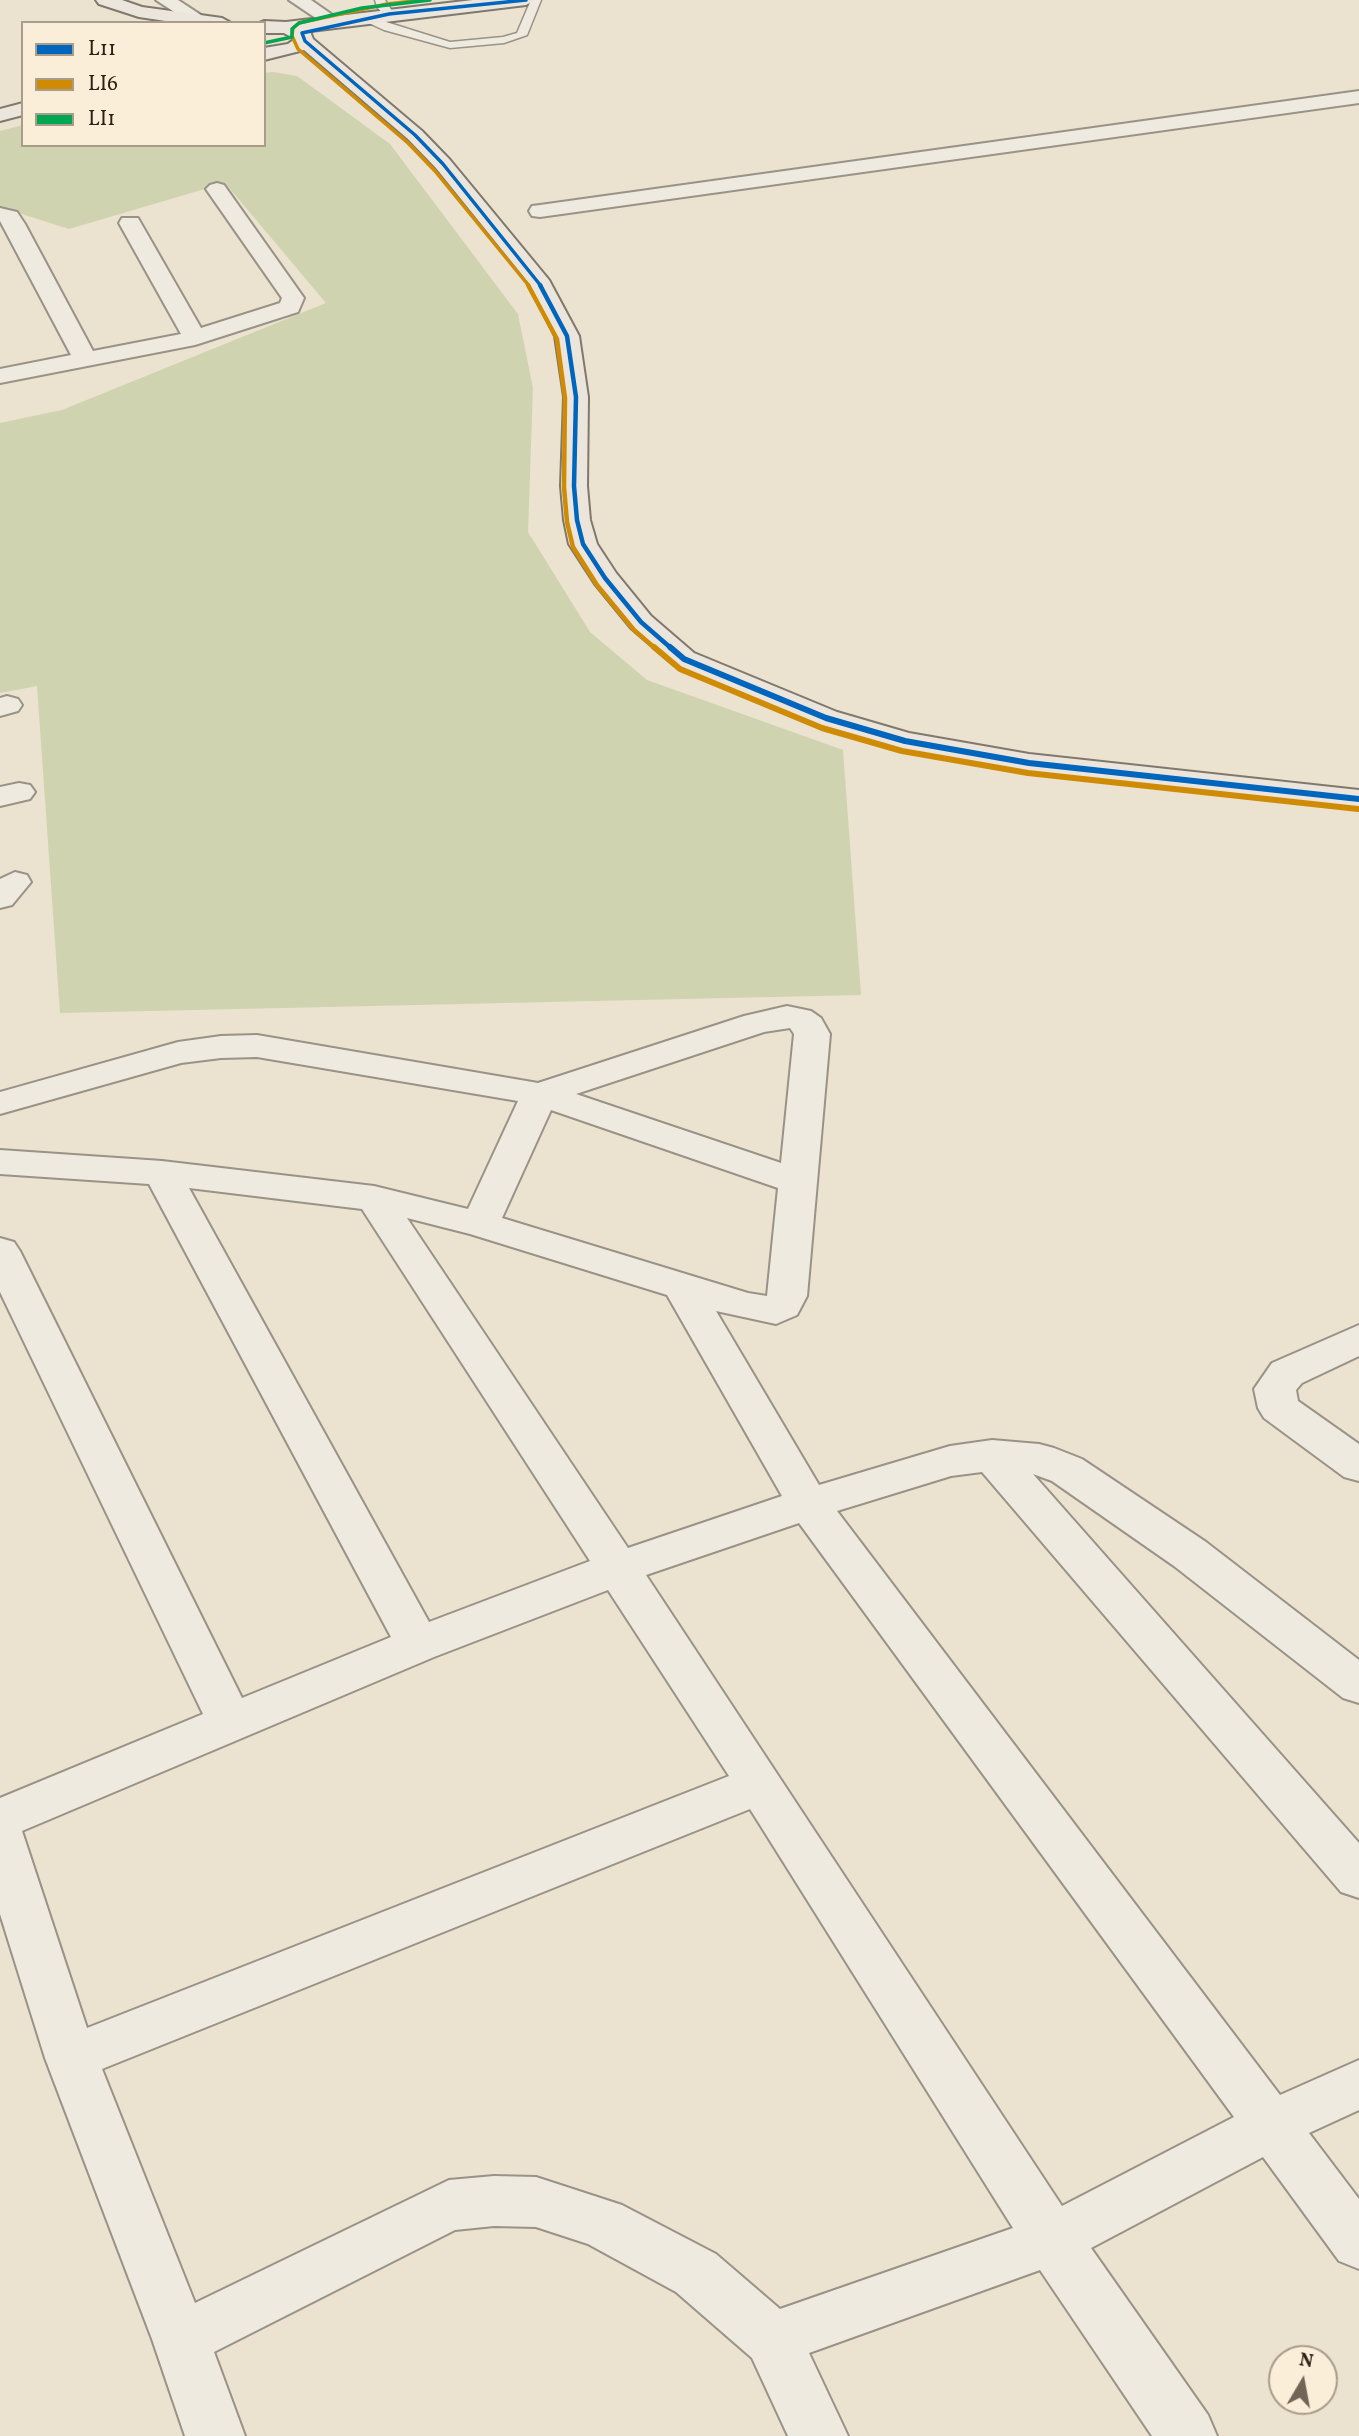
<!DOCTYPE html>
<html>
<head>
<meta charset="utf-8">
<style>
	body { margin:0 }
	#map { position:relative; width:1359px; height:2436px; overflow:hidden; background:#ebe2cf; font-family:Vollkorn,serif }
	canvas { display:block }
	.legend { position:absolute; left:21px; top:21px; width:245px; height:126px; box-sizing:border-box; background:#faeed8; border:2px solid #a89c8a; margin:0; padding:9px 12px; list-style:none; font-size:21px; color:#2d2116 }
	.legend li { display:flex; align-items:center; gap:14px; height:35px }
	.legend b { width:35px; border:2px solid #a89c8a }
	.north { position:absolute; left:1268px; top:2345px; width:70px; height:70px; box-sizing:border-box; background:#faeed8; border:2px solid #a89c8a; border-radius:50%; rotate:10deg; font-size:19px; font-weight:700; line-height:28px; text-align:center; color:#2d2116 }
	.north::after { content:''; display:block; margin:auto; width:24px; height:32px; background:#706557; clip-path:polygon(50% 0,100% 100%,50% 72%,0 100%) }
</style>
</head>
<body>
<div id="map">
<canvas width="1359" height="2436"></canvas>
<ul class="legend">
<li><b style="height:9px;background:#0065bd"></b>L11</li>
<li><b style="height:9px;background:#cf8b04"></b>LI6</li>
<li><b style="height:9px;background:#00a651"></b>LI1</li>
</ul>
<div class="north">N</div>
</div>
<script>
const ctx = document.querySelector('canvas').getContext('2d');
ctx.lineJoin = 'round';
function fillPath(path, color) {
  ctx.fillStyle = color;
  ctx.fill(path, 'evenodd');
}
function toPath(rows) {
  const path = new Path2D();
  for (const r of rows) {
    path.moveTo(r[0], r[1]);
    for (let i = 2; i < r.length; i += 2) path.lineTo(r[i], r[i + 1]);
  }
  return path;
}
function stroke(path, color, width, dash) {
  ctx.strokeStyle = color;
  ctx.lineWidth = width;
  ctx.lineCap = dash ? 'butt' : 'round';
  ctx.setLineDash(dash || []);
  ctx.stroke(path);
}
fillPath(toPath([
	[273,72,297,76,390,144,518,314,533,388,528,532,590,632,647,680,843,750,861,995,60,1013,37,686,0,693,0,423,62,410,326,303,225,183,69,229,0,207,0,131,23,125,23,145,264,145,264,73]
]), '#cfd3b0');
const lane = toPath([
	[375,0,385,0,394,14,393,16,385,16,377,7,375,0],
	[531,0,541,0,527,35,504,43,450,48,384,30,358,18,367,16,450,42,503,37,517,33,531,0]
]);
const street = toPath([
	[156,0,178,0,207,19,205,23,191,23,156,0],
	[289,0,311,0,341,21,338,25,326,25,289,0],
	[1359,91,1359,103,540,217,532,216,529,211,532,206,540,205,1359,91],
	[217,183,224,185,304,298,298,312,195,345,0,383,0,369,71,355,0,221,0,208,17,212,25,224,93,351,181,334,119,223,122,218,138,218,201,328,280,303,282,298,206,189,210,185,217,183],
	[7,696,18,699,22,705,18,711,0,716,0,698,7,696],
	[19,783,30,785,35,792,30,799,0,806,0,787,19,783],
	[15,872,27,875,31,882,12,905,0,908,0,879,15,872],
	[787,1006,811,1011,821,1018,830,1034,807,1296,797,1315,776,1324,716,1311,819,1485,950,1446,992,1440,1039,1444,1054,1448,1082,1459,1206,1542,1359,1660,1359,1703,1343,1698,1174,1566,1052,1481,1033,1474,1359,1843,1359,1898,1341,1892,982,1472,951,1476,837,1511,1280,2095,1359,2060,1359,2110,1309,2133,1359,2199,1359,2269,1339,2261,1263,2157,1091,2248,1208,2415,1217,2436,1152,2436,1040,2270,809,2353,848,2436,788,2436,752,2358,676,2292,588,2244,536,2227,494,2226,455,2230,214,2352,245,2436,185,2436,152,2339,45,2058,0,1914,0,1798,203,1714,0,1292,0,1238,14,1242,20,1251,242,1698,391,1637,149,1184,0,1174,0,1150,162,1161,374,1186,468,1209,518,1101,257,1057,221,1058,181,1063,0,1114,0,1092,178,1042,221,1036,257,1035,538,1083,744,1016,787,1006],
	[790,1028,794,1034,781,1163,576,1094,764,1032,790,1028],
	[551,1110,778,1188,767,1296,748,1293,502,1218,551,1110],
	[189,1188,362,1209,590,1561,429,1622,189,1188],
	[407,1218,470,1234,667,1295,782,1496,628,1548,407,1218],
	[799,1523,1234,2117,1062,2206,646,1575,799,1523],
	[608,1590,729,1776,87,2028,22,1831,434,1657,608,1590],
	[750,1809,1013,2228,780,2309,716,2254,622,2205,536,2177,494,2176,449,2180,195,2303,102,2069,750,1809],
	[1359,1325,1359,1356,1302,1383,1296,1390,1298,1401,1359,1444,1359,1481,1344,1477,1264,1418,1258,1408,1254,1389,1272,1363,1359,1325]
]);
const primary = toPath([
	[473,0,535,0,526,5,286,34,277,28,286,22,473,0]
]);
const highway = toPath([
	[96,0,122,0,142,7,222,18,231,23,179,23,139,17,99,4,96,0],
	[264,21,286,22,309,29,313,39,422,131,450,160,549,280,579,336,588,397,587,486,590,520,597,544,616,573,651,616,694,653,837,712,909,733,1029,754,1359,790,1359,808,1029,772,905,750,815,724,674,665,631,628,595,584,569,544,564,520,561,486,564,397,555,336,528,282,436,168,408,139,304,50,264,60,264,48,288,44,295,39,284,33,264,33,264,23,259,23,264,21],
	[23,103,23,115,0,121,0,109,23,103]
]);
stroke(lane, '#999286', 3);
stroke(street, '#999286', 4);
stroke(primary, '#7f786d', 4);
stroke(highway, '#7f786d', 4);
fillPath(lane, '#eeeae0');
fillPath(street, '#eeeae0');
fillPath(primary, '#ece5db');
fillPath(highway, '#ece5db');
stroke(toPath([
	[526,0,389,14,302,33,305,41,415,135,443,164,541,286]
]), '#0065bd', 3.5);
stroke(toPath([
	[540,285,567,336,576,397,574,486,577,520,583,544,605,578,641,622,672,649]
]), '#0065bd', 4.5);
stroke(toPath([
	[670,647,684,659,826,718,905,741,1029,763,1359,799]
]), '#0065bd', 6);
stroke(toPath([
	[423,0,387,4,299,23,293,28,292,36,298,49,408,143,435,171,529,286]
]), '#cf8b04', 3.5);
stroke(toPath([
	[528,285,557,339,565,398,564,487,567,522,573,547,597,585,634,630,656,649]
]), '#cf8b04', 4.5);
stroke(toPath([
	[654,647,680,669,822,728,902,751,1028,773,1358,809]
]), '#cf8b04', 6);
stroke(toPath([
	[264,43,292,37,292,29,299,23,362,8,430,0]
]), '#00a651', 3.5);
</script>
</body>
</html>
